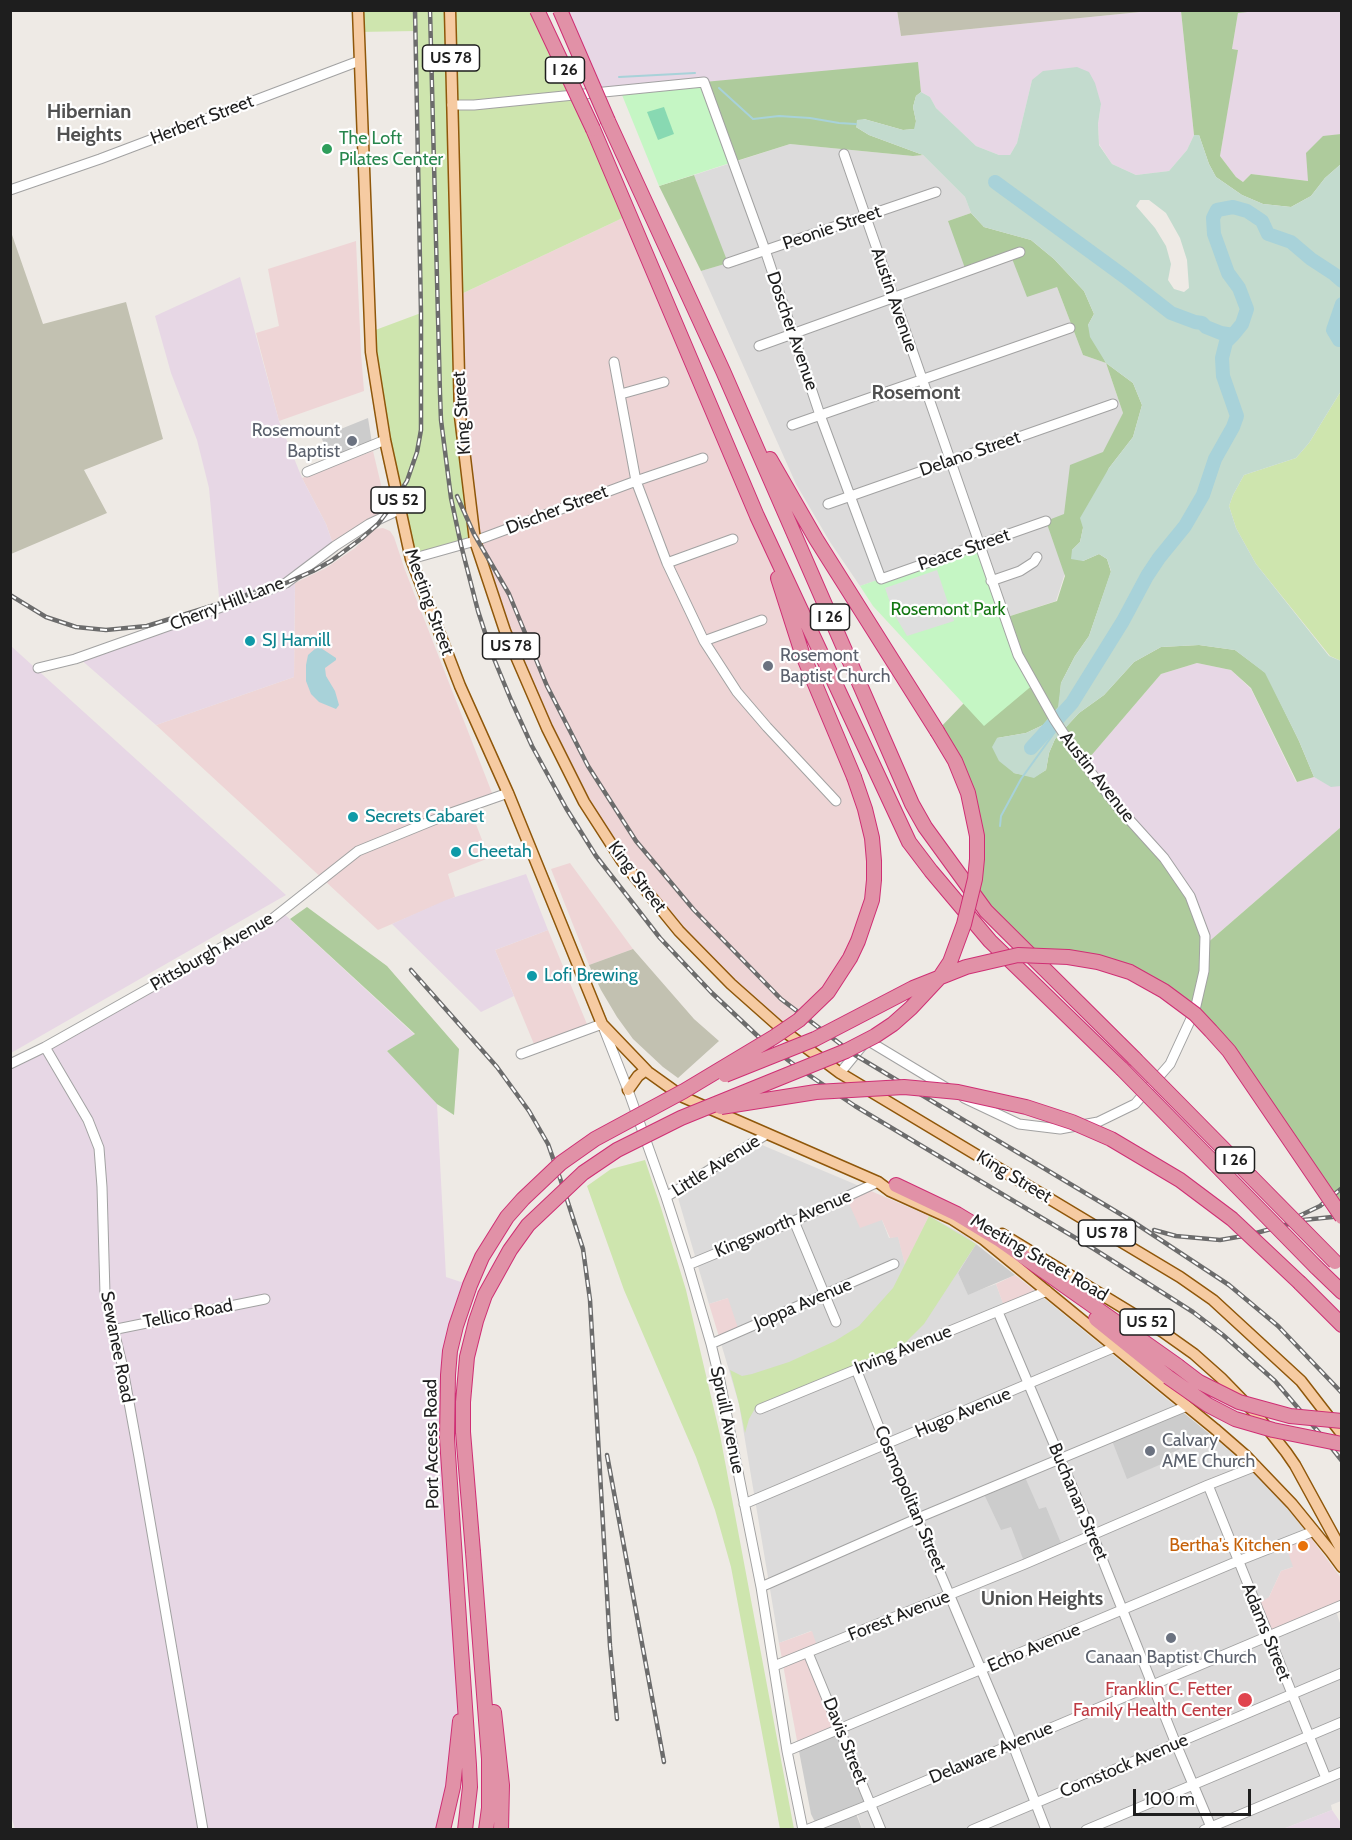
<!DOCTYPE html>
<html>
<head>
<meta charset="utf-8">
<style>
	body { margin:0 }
	#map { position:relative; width:1352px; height:1840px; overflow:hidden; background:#eeeae5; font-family:Cabin,sans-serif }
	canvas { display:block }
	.frame { position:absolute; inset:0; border:12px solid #1e1e1e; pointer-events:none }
	.scale { position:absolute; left:1133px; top:1789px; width:118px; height:27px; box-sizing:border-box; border:3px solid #1e1e1e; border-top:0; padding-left:8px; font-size:18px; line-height:21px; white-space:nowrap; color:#1e1e1e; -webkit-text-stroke:4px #fff; paint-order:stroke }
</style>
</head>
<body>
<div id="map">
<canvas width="1352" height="1840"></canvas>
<div class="frame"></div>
<div class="scale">100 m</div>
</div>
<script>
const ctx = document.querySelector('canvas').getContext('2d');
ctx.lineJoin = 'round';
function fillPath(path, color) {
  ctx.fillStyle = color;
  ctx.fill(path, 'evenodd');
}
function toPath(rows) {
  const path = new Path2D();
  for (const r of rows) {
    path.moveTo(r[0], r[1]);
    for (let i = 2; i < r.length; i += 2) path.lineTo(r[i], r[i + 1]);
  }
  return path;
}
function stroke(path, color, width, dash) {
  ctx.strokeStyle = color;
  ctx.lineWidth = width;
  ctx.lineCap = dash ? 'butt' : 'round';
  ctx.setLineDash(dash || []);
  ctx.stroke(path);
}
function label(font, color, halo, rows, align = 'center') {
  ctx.font = font + ' Cabin,sans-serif';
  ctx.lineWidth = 4.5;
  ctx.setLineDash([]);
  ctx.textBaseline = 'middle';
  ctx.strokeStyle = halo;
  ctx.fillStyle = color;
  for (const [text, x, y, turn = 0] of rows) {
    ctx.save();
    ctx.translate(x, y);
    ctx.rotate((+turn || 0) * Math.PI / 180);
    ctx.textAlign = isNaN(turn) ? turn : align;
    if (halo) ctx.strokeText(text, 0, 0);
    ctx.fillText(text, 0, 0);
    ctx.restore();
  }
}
fillPath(toPath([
	[790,144,913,156,923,155,965,197,971,213,948,221,1011,255,1057,287,1083,355,1106,363,1123,413,1104,452,1056,601,1004,618,881,579,860,586,830,542,796,484,701,271,727,263,694,175],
	[755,1142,864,1188,882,1220,889,1238,898,1236,905,1264,929,1216,966,1236,976,1244,958,1273,968,1294,996,1284,1005,1308,1039,1294,1179,1409,1111,1438,1173,1459,1171,1453,1212,1436,1255,1472,1281,1500,1308,1534,1293,1567,1281,1571,1269,1597,1335,1608,1341,1626,1341,1801,1331,1805,1332,1810,1283,1829,862,1829,808,1653,811,1631,779,1643,739,1404,720,1340,728,1298,709,1304,676,1191]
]), '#dcdbdb');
fillPath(toPath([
	[629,215,757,516,802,653,854,777,874,880,850,958,784,1031,731,984,622,861,547,728,474,534,460,416,457,296],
	[356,241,361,353,364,391,279,421,256,333,279,326,268,269],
	[373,451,388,514,334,547,326,524,302,478],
	[383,528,390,531,394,537,405,570,494,798,469,806,489,858,448,874,455,897,378,930,156,725,294,677,295,583,326,568,355,548,375,529],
	[570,863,633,949,589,965,551,869],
	[548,930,589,1029,536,1049,495,950],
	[864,1188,929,1216,905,1265,898,1237,890,1238,882,1220,860,1228,846,1197],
	[1015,1275,1039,1294,1005,1309,996,1284],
	[728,1298,739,1331,720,1340,709,1304],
	[1308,1534,1341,1578,1341,1605,1268,1636,1256,1605,1269,1597,1281,1571,1293,1567,1285,1543],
	[812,1631,818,1649,809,1653,840,1728,798,1746,779,1643]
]), '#eed5d6');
fillPath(toPath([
	[1257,10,1341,11,1341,134,1323,137,1308,181,1251,174,1243,182,1236,177,1220,156,1237,50,1232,49,1238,13],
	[561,11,897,11,901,36,1150,11,1181,11,1194,135,1187,150,1169,171,1136,175,1112,164,1099,144,1098,124,1101,104,1032,80,1017,143,1010,155,999,155,976,146,936,108,930,97,921,92,918,63,598,92],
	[240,277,279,421,302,478,326,524,334,547,295,577,294,677,156,725,79,658,220,608,209,488,197,440,171,373,155,316],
	[11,646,286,895,11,1053],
	[1197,663,1231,670,1251,689,1296,782,1314,777,1331,786,1341,786,1341,827,1205,945,1084,764,1161,674],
	[526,874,548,930,495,950,514,996,481,1012,392,924,446,900],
	[282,912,415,1035,387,1051,437,1104,446,1277,470,1285,451,1351,461,1717,443,1829,15,1829,10,1812,10,1064],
	[1332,1810,1341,1823,1341,1829,1283,1829]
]), '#e7d7e5');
fillPath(toPath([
	[368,418,372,443,331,458,321,437],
	[976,1244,1015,1275,968,1295,958,1273],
	[1179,1409,1212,1436,1171,1453,1173,1459,1127,1479,1111,1438],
	[1024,1475,1039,1509,1046,1507,1063,1548,1025,1564,1011,1527,1001,1530,983,1492],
	[840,1728,871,1804,855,1811,862,1829,815,1829,815,1822,811,1814,798,1746]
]), '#ccc');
fillPath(toPath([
	[897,10,1150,10,1150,11,901,36],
	[11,232,43,324,126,302,163,439,84,470,107,513,11,554],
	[633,949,694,1019,719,1041,678,1078,663,1067,633,1039,617,1017,601,990,589,965]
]), '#c2c1b1');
fillPath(toPath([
	[358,11,537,11,629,215,457,296,460,416,475,541,411,559,370,332,421,313,416,31,358,32],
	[1341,391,1341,661,1330,656,1256,564,1236,528,1229,506,1233,495,1244,475,1296,458,1309,443],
	[645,1160,662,1211,686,1290,720,1435,794,1829,780,1829,731,1567,715,1510,696,1457,624,1290,587,1186,611,1169],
	[929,1216,976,1244,924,1324,903,1345,757,1405,749,1419,745,1433,739,1404,730,1370,742,1376,752,1374,789,1362,835,1341,859,1326,893,1288]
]), '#cee5ae');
fillPath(toPath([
	[1181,11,1257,11,1238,13,1232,49,1238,50,1220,156,1236,177,1243,182,1251,174,1308,181,1306,153,1323,136,1341,134,1341,164,1325,178,1311,196,1291,207,1263,204,1242,195,1216,177,1209,164,1199,135,1194,135],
	[918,62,921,92,916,96,913,107,916,121,915,129,903,130,864,119,856,127,869,135,923,155,913,156,790,144,733,162,704,82],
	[694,175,728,263,701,271,659,186],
	[971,213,984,227,1031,240,1054,259,1084,291,1094,314,1088,325,1106,363,1133,383,1142,405,1133,437,1109,468,1083,528,1080,542,1072,550,1083,561,1099,554,1107,559,1111,572,1089,636,1075,656,1061,683,1059,707,1043,725,1026,733,997,738,1014,773,1034,777,1046,770,1049,753,1055,739,1079,713,1104,695,1134,662,1161,647,1199,645,1235,650,1266,673,1299,741,1314,777,1297,782,1251,688,1231,670,1197,663,1161,674,1084,764,1190,896,1205,945,1341,827,1341,1209,1221,1040,1130,972,1030,954,972,892,973,815,937,731,964,703,984,725,1004,618,1057,601,1065,576,1046,521,1064,514,1070,465,1103,452,1123,413,1106,363,1083,355,1057,287,1027,297,1011,256,966,271,948,221],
	[307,907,387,966,459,1049,454,1115,437,1104,387,1051,415,1034,290,919]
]), '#aecb9c');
fillPath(toPath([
	[1077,67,1089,72,1095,83,1101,104,1098,124,1099,145,1112,164,1136,175,1169,171,1187,150,1194,135,1199,135,1209,164,1216,177,1242,195,1263,204,1291,207,1311,196,1325,178,1341,164,1341,391,1309,443,1296,458,1244,475,1233,495,1229,506,1236,528,1256,564,1329,656,1341,661,1341,786,1331,787,1314,777,1299,741,1265,673,1235,650,1199,645,1161,647,1134,662,1104,695,1079,713,1055,739,1049,753,1046,770,1034,778,1014,773,999,761,992,747,997,738,1026,733,1043,725,1058,707,1061,683,1075,656,1089,636,1111,571,1107,559,1099,554,1083,561,1071,559,1072,550,1080,542,1083,528,1080,518,1109,468,1133,437,1142,405,1133,383,1106,363,1090,337,1088,325,1094,314,1084,291,1054,259,1031,240,984,227,971,213,965,197,923,155,869,135,856,127,857,120,864,119,903,130,914,129,916,121,913,107,916,96,921,92,930,97,936,108,976,146,999,155,1010,155,1017,143,1032,80,1043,71],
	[1140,200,1149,200,1166,213,1180,238,1187,260,1189,288,1184,292,1174,289,1168,280,1171,264,1166,246,1155,228,1136,206]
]), '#c3dbce');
fillPath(toPath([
	[704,82,733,162,659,186,620,90],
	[978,545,1034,684,984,726,873,606,860,586]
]), '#c5f6c4');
fillPath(toPath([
	[664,107,674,134,658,140,647,112]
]), '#88d9b2');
fillPath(toPath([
	[937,570,954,621,907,636,894,614,885,588]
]), '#dedede');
fillPath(toPath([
	[316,648,321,648,336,658,336,660,325,668,326,676,335,691,339,705,336,709,319,702,311,694,306,681,306,665,308,655]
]), '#a8d2d9');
stroke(toPath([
	[619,77,695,73],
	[719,88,753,119,779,116,810,118,839,123,856,124],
	[1061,724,1106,658,1185,520],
	[1000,826,1001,816,1021,779,1057,729]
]), '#a8d2d9', 2);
stroke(toPath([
	[995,182,1125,277,1171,313,1195,322,1202,323,1206,327,1221,333,1233,335],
	[1342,304,1333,330,1339,340,1342,340],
	[1031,748,1072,703,1123,621,1147,576,1159,558,1185,526,1203,495,1215,459,1233,427,1237,416,1223,376,1222,358,1226,342,1233,335,1242,324,1247,309,1239,288,1228,273,1214,234,1213,218,1217,210,1233,207,1247,211,1262,221,1268,234,1291,242,1311,259,1334,274,1342,281]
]), '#a8d2d9', 14);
const minor = toPath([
	[452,105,474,105,704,82,765,250,820,415,881,579,1046,521],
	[844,154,1018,655,1054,719,1079,757,1117,806,1164,858,1190,896,1205,936,1204,971,1195,1010,1170,1064,1135,1104,1098,1122,1060,1129,1019,1124,964,1098],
	[10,190,100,159,359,61],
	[728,263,936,192],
	[759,346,1020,252],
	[614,362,636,481,667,563,704,641,737,692,767,727,836,801],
	[621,394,664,382],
	[792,425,1070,328],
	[307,472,385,440],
	[828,504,1113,404],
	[411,559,475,541,636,481,703,458],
	[667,563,733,539],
	[991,581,1020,571,1034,562,1037,557],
	[704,641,762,620],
	[38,668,75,659,261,593,286,583,335,546,369,524,401,509],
	[45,1047,88,1120,99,1148,102,1187,105,1294,122,1364,139,1457,203,1830],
	[521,1054,602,1024,628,1090,666,1197,688,1265,711,1344,720,1381,761,1587,787,1751,803,1830],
	[10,1064,45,1047,272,919,358,851,451,813,508,793],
	[840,1073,867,1040,950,1090],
	[666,1197,767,1134],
	[794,1221,836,1322],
	[688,1265,794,1221,878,1182],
	[998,1312,1093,1536,1176,1744,1211,1827],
	[112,1330,265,1299],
	[711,1344,894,1264],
	[856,1369,886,1445,1013,1745,1046,1830],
	[760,1409,1047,1291],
	[1208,1485,1326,1778],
	[744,1504,1115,1347],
	[761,1587,918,1518,1187,1406],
	[808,1653,881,1830],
	[774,1666,1025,1564,1208,1485,1256,1466],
	[787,1751,1238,1561,1314,1531],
	[806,1830,871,1804,1342,1605],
	[972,1830,1342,1673],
	[1086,1830,1342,1722],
	[1204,1830,1342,1772]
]);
const major = toPath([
	[358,10,371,352,385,440,411,559,460,686,508,793,602,1024,648,1072,683,1097,878,1182,890,1191,952,1219,983,1239,1215,1429,1246,1456,1292,1504,1331,1552,1342,1567],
	[450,10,460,416,475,541,505,631,547,728,584,802,622,861,679,931,731,984,784,1031,840,1073,1180,1277,1213,1300,1301,1381,1342,1434],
	[628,1090,638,1076,646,1070],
	[1002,1234,1163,1332,1194,1354,1221,1378,1256,1414,1286,1452,1295,1465,1342,1551]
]);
const highway = toPath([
	[608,121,723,371,912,804,925,827,986,911,1135,1059],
	[593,129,757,516,909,842,931,871,990,941,1122,1069],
	[770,459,816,539,937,731],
	[778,578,802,653,854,777],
	[896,1185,957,1214,1000,1240,1178,1366],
	[1316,1267,1342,1292],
	[1300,1283,1342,1325],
	[1096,1319,1168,1377],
	[473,1552,489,1759,489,1808,486,1830],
	[457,1590,469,1765,470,1787,465,1830],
	[494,1712,502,1785,501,1830],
	[443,1830,453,1787,460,1721]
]);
stroke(minor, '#a2a2a2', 11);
stroke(major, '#8f570a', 13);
stroke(highway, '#cf2f74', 16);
stroke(minor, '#fff', 9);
stroke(major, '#f6cba2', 10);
stroke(highway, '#e191a7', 14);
const rail = toPath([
	[430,10,440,394,441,420,451,498,461,545,478,611,492,654,511,700,532,746,566,808,596,856,660,938,712,993,763,1041,797,1067,855,1106,1094,1249,1193,1312,1223,1335,1275,1381,1327,1442,1342,1461],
	[457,496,474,534,509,594,547,686,588,766,636,841,694,910,781,999,855,1055,1132,1221,1229,1285,1278,1326,1342,1393],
	[10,595,46,617,76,627,106,630,147,626,286,583,313,571,331,561,362,538,378,524,387,512,407,481,417,452,421,430,421,313,415,10],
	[411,970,497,1067,529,1111,548,1144,561,1181,583,1249,590,1300,610,1646,617,1719],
	[1297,1217,1320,1206,1342,1188],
	[1154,1230,1176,1236,1220,1240,1249,1235,1303,1220,1342,1216],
	[607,1455,664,1762]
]);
stroke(rail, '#6c6c6c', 4.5);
stroke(rail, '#fff', 2, [7]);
const highwayBridge = toPath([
	[537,10,593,129],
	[560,10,608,121],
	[1135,1059,1335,1262],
	[1122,1069,1316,1267],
	[725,1075,815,1039,913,988,966,967,1018,955,1068,957,1098,962,1130,972,1164,991,1195,1014,1211,1031,1229,1051,1342,1217],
	[721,1107,816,1092,904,1087,958,1092,1026,1107,1072,1122,1111,1139,1180,1180,1232,1219,1300,1283],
	[1178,1366,1199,1382,1239,1402,1290,1416,1342,1421],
	[1168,1377,1208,1405,1235,1419,1273,1430,1342,1444],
	[473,1552,463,1432,463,1402,467,1357,476,1321,485,1295,510,1250,528,1225,583,1173,617,1150,681,1118,846,1051,875,1036,893,1024,911,1008,940,977,950,962,964,924,975,879,977,859,977,836,968,793,955,761,937,731],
	[457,1590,447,1438,448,1375,450,1351,456,1326,470,1285,482,1257,507,1217,523,1199,561,1163,595,1139,684,1091,774,1037,799,1020,828,992,850,958,858,941,872,900,874,880,874,861,872,838,865,809,854,777]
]);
stroke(highwayBridge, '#cf2f74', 16, []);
stroke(highwayBridge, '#e191a7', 14);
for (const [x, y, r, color] of [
	[327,149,6,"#2e9e5b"],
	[352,441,6,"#6b7280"],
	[250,641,6,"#0f9aa8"],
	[768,666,6,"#6b7280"],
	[353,817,6,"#0f9aa8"],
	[456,852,6,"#0f9aa8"],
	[532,976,6,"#0f9aa8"],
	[1150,1451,6,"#6b7280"],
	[1303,1546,6,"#e8710a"],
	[1171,1638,6,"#6b7280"],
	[1245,1700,8,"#e0444e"]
]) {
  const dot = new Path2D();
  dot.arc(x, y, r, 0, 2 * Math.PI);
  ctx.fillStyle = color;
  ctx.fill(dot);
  stroke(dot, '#fff', 2);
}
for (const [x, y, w] of [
	[451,58,57],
	[565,70,39],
	[398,500,54],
	[830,617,39],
	[511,646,57],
	[1235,1160,39],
	[1107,1233,57],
	[1147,1322,54]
]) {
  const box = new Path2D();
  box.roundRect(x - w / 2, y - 13, w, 26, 4.5);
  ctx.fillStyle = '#fff';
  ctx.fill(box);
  stroke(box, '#1e1e1e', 1.5);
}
label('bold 16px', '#1e1e1e', null, [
	["US 78",451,58],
	["I 26",565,70],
	["US 52",398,500],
	["I 26",830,617],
	["US 78",511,646],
	["I 26",1235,1160],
	["US 78",1107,1233],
	["US 52",1147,1322]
]);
label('18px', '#1e1e1e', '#fff', [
	["Herbert Street",202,120,-21],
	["Peonie Street",832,228,-19],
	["Austin Avenue",894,300,71],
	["Doscher Avenue",792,331,71],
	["King Street",462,413,-94],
	["Delano Street",970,454,-19],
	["Discher Street",557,510,-21],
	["Peace Street",964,550,-19],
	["Meeting Street",429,602,70],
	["Cherry Hill Lane",227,604,-21],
	["Austin Avenue",1097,777,52],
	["King Street",637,877,53],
	["Pittsburgh Avenue",212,952,-30],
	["Little Avenue",716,1166,-32],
	["King Street",1014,1177,31],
	["Kingsworth Avenue",783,1224,-23],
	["Meeting Street Road",1039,1258,30],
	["Joppa Avenue",803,1304,-23],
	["Tellico Road",188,1314,-11],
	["Sewanee Road",117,1347,79],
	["Irving Avenue",903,1350,-22],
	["Hugo Avenue",963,1413,-23],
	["Spruill Avenue",727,1420,78],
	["Port Access Road",432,1444,-91],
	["Cosmopolitan Street",910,1499,67],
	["Buchanan Street",1078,1502,67],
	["Forest Avenue",899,1616,-22],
	["Adams Street",1266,1632,68],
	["Echo Avenue",1034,1648,-23],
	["Davis Street",845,1741,68],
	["Delaware Avenue",991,1753,-23],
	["Comstock Avenue",1124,1766,-23]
]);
label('18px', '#27864d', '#fff', [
	["The Loft",339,139],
	["Pilates Center",339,160]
], 'left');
label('18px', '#5b616d', '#fff', [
	["Rosemount",340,431,"right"],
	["Baptist",340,452,"right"],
	["Rosemont",780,656],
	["Baptist Church",780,677],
	["Calvary",1162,1441],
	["AME Church",1162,1462],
	["Canaan Baptist Church",1171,1658,"center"]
], 'left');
label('18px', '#137612', '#fff', [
	["Rosemont Park",948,610]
]);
label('18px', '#0d838f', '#fff', [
	["SJ Hamill",262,641],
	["Secrets Cabaret",365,817],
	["Cheetah",468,852],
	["Lofi Brewing",544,976]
], 'left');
label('18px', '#c56008', '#fff', [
	["Bertha's Kitchen",1291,1546]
], 'right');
label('18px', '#be3a42', '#fff', [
	["Franklin C. Fetter",1232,1690],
	["Family Health Center",1232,1711]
], 'right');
label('bold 20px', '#515151', '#fff', [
	["Hibernian",89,112],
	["Heights",89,135],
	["Rosemont",916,393],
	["Union Heights",1042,1599]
]);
</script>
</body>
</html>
